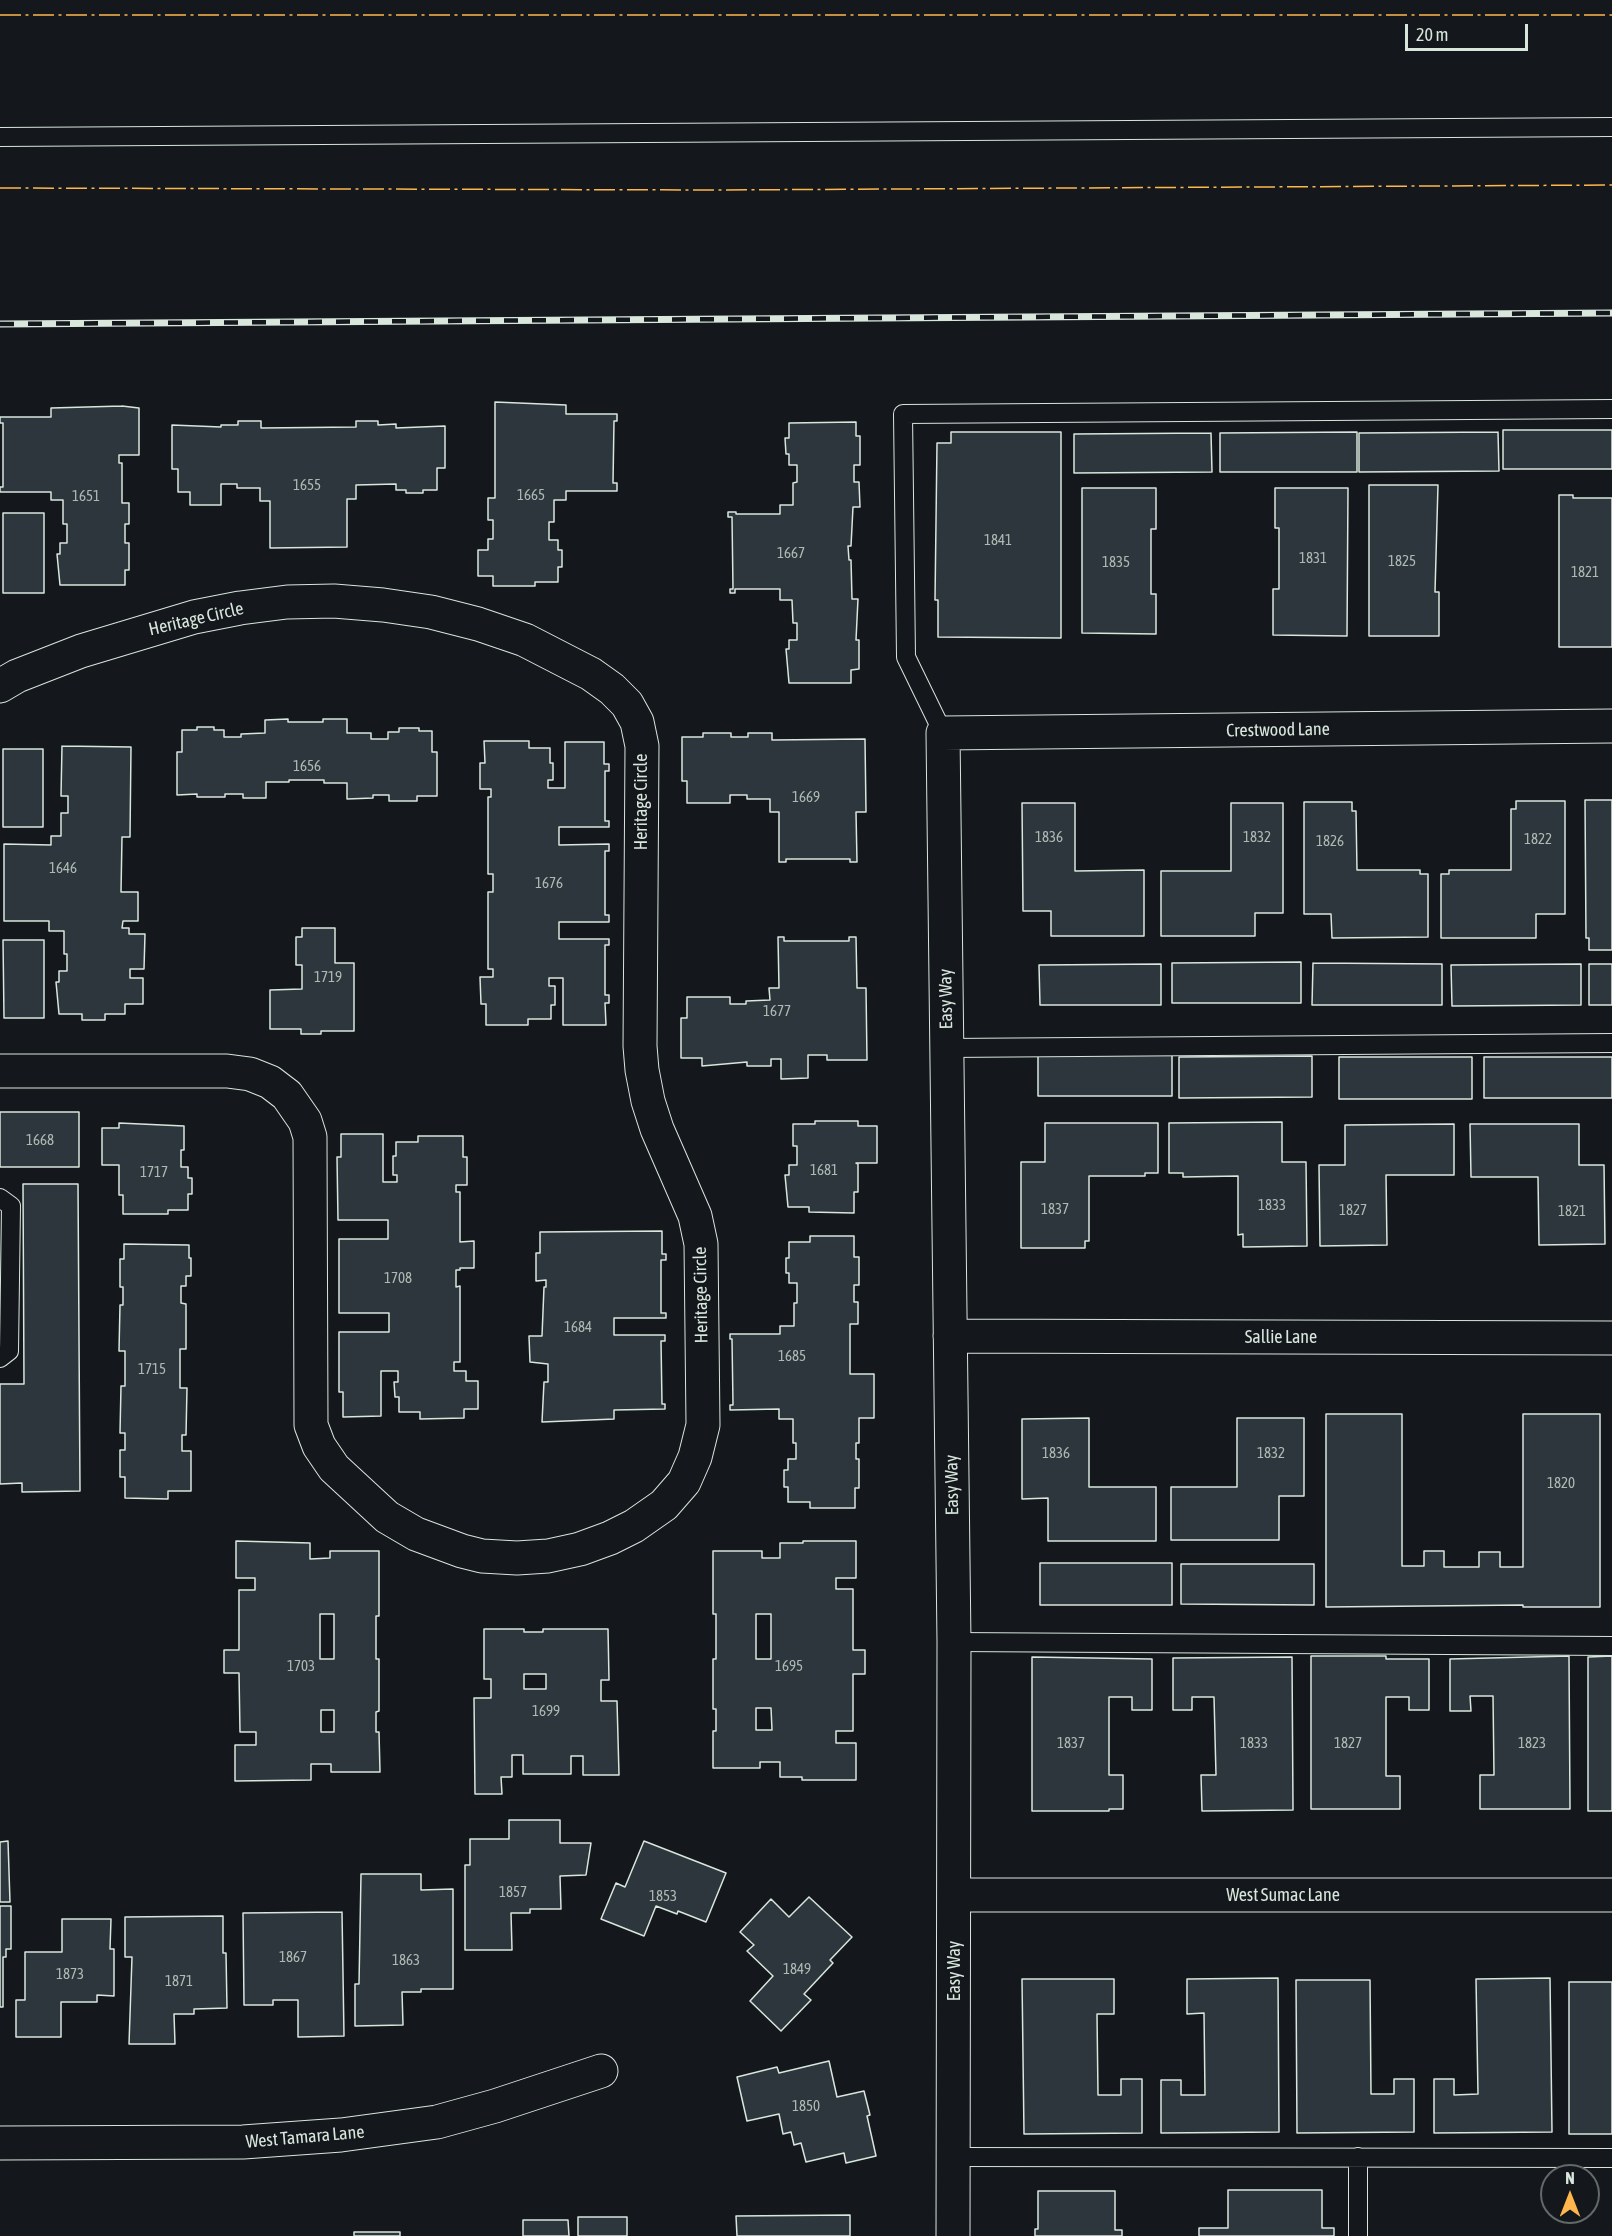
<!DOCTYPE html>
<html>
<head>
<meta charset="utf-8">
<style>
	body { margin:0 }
	#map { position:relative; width:1612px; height:2236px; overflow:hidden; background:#14181c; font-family:"Asap Condensed",sans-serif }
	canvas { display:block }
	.north { position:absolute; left:1540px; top:2164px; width:60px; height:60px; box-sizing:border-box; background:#14181c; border:2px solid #626a69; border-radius:50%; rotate:0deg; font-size:16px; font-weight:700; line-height:24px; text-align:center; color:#d8e6dc }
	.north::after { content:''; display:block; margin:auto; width:21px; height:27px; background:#ffb74d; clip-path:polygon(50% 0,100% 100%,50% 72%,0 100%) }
	.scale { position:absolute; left:1405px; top:24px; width:123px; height:27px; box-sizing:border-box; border:3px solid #d8e6dc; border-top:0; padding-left:8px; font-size:18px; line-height:21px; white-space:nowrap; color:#d8e6dc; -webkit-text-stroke:4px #14181c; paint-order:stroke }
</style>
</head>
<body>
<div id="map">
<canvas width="1612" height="2236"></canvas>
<div class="north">N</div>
<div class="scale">20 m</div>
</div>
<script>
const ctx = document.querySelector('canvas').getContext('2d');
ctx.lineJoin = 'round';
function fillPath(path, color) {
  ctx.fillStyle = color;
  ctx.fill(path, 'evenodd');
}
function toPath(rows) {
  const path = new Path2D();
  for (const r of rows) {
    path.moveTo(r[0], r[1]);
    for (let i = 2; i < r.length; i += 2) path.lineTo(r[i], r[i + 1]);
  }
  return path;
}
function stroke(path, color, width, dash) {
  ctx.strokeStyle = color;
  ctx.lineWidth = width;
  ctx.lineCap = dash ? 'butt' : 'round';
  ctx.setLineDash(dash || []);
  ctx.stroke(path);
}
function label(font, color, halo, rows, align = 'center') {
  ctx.font = font + ' "Asap Condensed",sans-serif';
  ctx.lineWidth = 4.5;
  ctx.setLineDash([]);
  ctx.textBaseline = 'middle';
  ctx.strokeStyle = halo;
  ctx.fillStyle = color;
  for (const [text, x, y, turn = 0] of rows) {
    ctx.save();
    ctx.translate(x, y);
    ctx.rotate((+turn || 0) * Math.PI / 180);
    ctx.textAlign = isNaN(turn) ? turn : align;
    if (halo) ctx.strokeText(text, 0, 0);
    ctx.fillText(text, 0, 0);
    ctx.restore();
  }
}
const building = toPath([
	[495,402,566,405,566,414,617,414,617,421,614,421,613,483,617,483,617,491,566,491,566,500,554,500,554,522,549,522,549,540,558,540,558,550,562,550,562,567,558,567,558,582,535,582,535,586,493,586,493,576,478,576,478,550,488,550,488,539,493,539,493,520,488,520,488,498,495,498,495,402],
	[122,406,139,408,139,455,119,455,119,463,122,463,122,503,129,503,129,524,125,524,125,543,129,543,129,570,125,570,125,585,60,585,57,554,60,554,60,543,67,543,67,524,63,524,63,500,51,500,51,492,0,492,0,487,3,487,3,423,0,423,0,417,51,417,51,408,122,406],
	[238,421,261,421,261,428,356,427,356,421,378,421,378,425,396,424,396,428,445,426,445,468,437,468,437,490,423,490,423,493,406,493,406,490,396,490,396,484,356,485,356,499,347,499,347,547,270,548,270,501,260,501,260,488,237,488,237,484,221,484,221,505,190,505,190,492,178,492,178,469,172,469,172,425,221,427,221,425,238,425,238,421],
	[856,422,856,436,860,436,860,465,854,465,854,482,859,482,860,507,853,507,851,546,848,546,849,560,851,560,852,599,858,599,856,640,859,640,859,669,851,670,851,683,789,683,786,649,789,649,789,640,797,640,797,623,793,623,792,600,780,600,780,589,735,589,735,593,730,593,730,589,733,589,732,517,728,517,728,512,736,512,736,514,780,514,780,505,793,505,793,483,797,482,797,465,789,465,789,454,786,454,785,438,789,438,789,423,856,422],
	[1503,430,1612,430,1612,469,1503,469,1503,430],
	[951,432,1061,432,1061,638,938,637,938,600,935,600,937,443,951,443,951,432],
	[1357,432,1357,472,1220,472,1220,433,1357,432],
	[1498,432,1499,471,1359,472,1359,433,1498,432],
	[1211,433,1212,472,1074,473,1074,434,1211,433],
	[1369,485,1438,485,1435,592,1439,592,1439,636,1369,636,1369,485],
	[1082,488,1156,488,1156,529,1151,529,1151,594,1156,594,1156,634,1082,633,1082,488],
	[1275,488,1348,488,1347,636,1273,635,1273,589,1279,589,1279,528,1275,528,1275,488],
	[1559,495,1573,495,1573,498,1612,498,1612,647,1559,647,1559,495],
	[3,513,44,513,44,593,3,593,3,513],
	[288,719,288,722,323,722,323,719,347,719,347,733,371,733,371,739,388,739,388,732,399,732,399,728,419,728,419,731,432,731,432,752,437,752,437,796,417,796,417,801,389,801,389,795,373,795,373,798,347,799,347,783,324,783,324,780,289,780,289,782,266,782,266,798,243,798,243,794,225,794,225,797,197,797,197,794,177,795,177,752,182,752,182,730,197,730,197,727,214,727,214,730,224,730,224,737,241,737,241,734,265,733,265,720,288,719],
	[703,733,731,733,731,737,748,737,748,733,772,733,772,740,865,739,866,812,856,812,857,862,850,862,850,859,786,859,786,862,779,862,779,812,770,812,770,799,747,799,747,795,730,795,730,803,687,803,687,781,682,781,682,737,703,737,703,733],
	[484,741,529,741,529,748,550,748,550,763,553,763,553,780,548,780,548,788,565,788,565,742,604,742,604,764,609,764,609,771,605,771,605,821,609,821,609,827,559,827,559,845,609,844,609,851,605,851,605,915,609,915,609,922,559,922,559,939,609,939,609,945,605,945,605,995,609,995,609,1003,605,1003,606,1025,563,1025,563,978,549,978,549,986,555,986,555,1005,551,1005,551,1019,528,1019,528,1025,486,1025,486,1004,481,1004,480,977,493,977,493,969,488,969,488,892,493,892,493,874,488,874,488,797,491,797,491,789,480,789,480,763,485,763,484,741],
	[62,746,131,747,130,837,122,837,121,892,138,892,138,921,123,921,122,928,129,928,129,934,145,934,144,969,130,969,130,978,143,978,143,1004,125,1004,125,1014,105,1014,105,1020,82,1020,82,1014,59,1014,56,982,59,982,59,971,67,971,67,954,64,954,64,931,49,931,49,921,4,921,4,844,51,845,51,836,61,836,61,813,68,813,68,796,61,796,62,746],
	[3,749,43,749,43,827,3,827,3,749],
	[1585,800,1612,800,1612,950,1589,950,1589,938,1586,938,1585,800],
	[1516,801,1565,801,1565,914,1536,914,1536,938,1441,938,1441,874,1449,874,1449,870,1511,870,1511,809,1516,809,1516,801],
	[1304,802,1352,802,1352,811,1356,811,1357,870,1420,870,1420,874,1428,874,1428,937,1332,938,1331,914,1304,914,1304,802],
	[1022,803,1075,803,1075,871,1144,870,1144,936,1051,936,1051,911,1023,911,1022,803],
	[1231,803,1283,803,1283,913,1255,913,1255,936,1161,936,1161,871,1231,871,1231,803],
	[302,928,335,928,335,963,354,963,354,1031,321,1031,321,1034,301,1034,301,1029,270,1029,270,990,302,989,302,965,296,965,296,937,302,937,302,928],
	[778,937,784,937,784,941,849,941,849,937,856,937,857,988,866,988,867,1060,827,1060,827,1055,808,1055,808,1078,781,1079,781,1059,771,1059,771,1066,747,1066,747,1062,702,1066,702,1058,681,1058,681,1018,687,1018,687,997,730,997,730,1004,746,1004,746,1001,770,1000,769,988,779,988,778,937],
	[3,940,44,940,44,1018,4,1018,3,940],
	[1301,962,1301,1003,1172,1003,1172,963,1301,962],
	[1313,963,1442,964,1442,1005,1312,1005,1313,963],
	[1161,964,1161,1005,1040,1005,1039,965,1161,964],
	[1581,964,1581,1005,1452,1006,1451,965,1581,964],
	[1589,964,1612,964,1612,1005,1589,1005,1589,964],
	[1038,1055,1172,1055,1172,1096,1038,1096,1038,1055],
	[1312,1056,1312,1097,1179,1098,1179,1057,1312,1056],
	[1339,1057,1472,1057,1472,1099,1339,1099,1339,1057],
	[1484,1057,1612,1057,1612,1098,1484,1098,1484,1057],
	[0,1112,79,1112,79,1167,0,1167,0,1112],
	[815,1121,858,1121,858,1126,877,1126,877,1163,856,1163,858,1164,858,1192,854,1192,854,1213,809,1212,809,1207,788,1207,785,1175,789,1175,789,1165,797,1165,797,1146,793,1146,793,1124,815,1124,815,1121],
	[1282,1122,1282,1162,1306,1162,1307,1246,1243,1247,1243,1234,1238,1235,1238,1176,1183,1177,1183,1173,1169,1173,1169,1123,1282,1122],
	[119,1123,184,1126,184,1150,181,1150,181,1167,188,1167,188,1178,192,1178,192,1194,188,1194,188,1210,168,1210,168,1214,123,1214,123,1195,119,1195,119,1165,102,1165,102,1128,119,1128,119,1123],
	[1045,1123,1158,1123,1158,1173,1145,1173,1145,1176,1089,1176,1089,1241,1085,1241,1085,1248,1021,1248,1021,1162,1045,1162,1045,1123],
	[1454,1124,1454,1175,1386,1175,1387,1245,1320,1246,1319,1165,1345,1165,1345,1125,1454,1124],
	[1470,1124,1579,1124,1579,1165,1604,1165,1605,1244,1539,1245,1538,1177,1471,1177,1470,1124],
	[341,1134,383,1134,383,1182,397,1182,397,1175,393,1175,393,1156,396,1156,396,1142,418,1142,418,1136,463,1136,463,1157,467,1157,467,1185,456,1185,456,1192,460,1192,460,1242,474,1241,474,1268,460,1268,460,1270,456,1270,456,1287,460,1286,460,1362,454,1362,454,1371,466,1371,466,1381,478,1381,478,1409,464,1409,464,1418,420,1419,420,1412,399,1412,399,1397,395,1397,394,1382,398,1382,398,1371,381,1371,381,1416,343,1417,343,1392,339,1392,339,1332,389,1332,389,1313,339,1313,339,1239,388,1239,388,1220,338,1220,337,1157,341,1157,341,1134],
	[23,1184,78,1184,80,1491,22,1492,22,1483,0,1484,0,1384,24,1384,23,1184],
	[662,1231,662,1254,666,1254,666,1260,661,1260,661,1313,666,1313,666,1318,614,1318,614,1335,665,1335,665,1341,661,1341,662,1404,665,1404,665,1409,614,1410,614,1419,542,1422,544,1382,548,1382,548,1364,530,1362,529,1336,542,1336,544,1287,546,1287,546,1280,536,1281,536,1253,540,1253,540,1232,662,1231],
	[810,1236,854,1236,854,1257,859,1257,859,1285,854,1285,854,1302,858,1302,858,1324,850,1324,850,1374,874,1374,874,1418,859,1418,859,1443,856,1443,856,1459,859,1459,859,1488,855,1488,855,1508,810,1508,810,1502,788,1502,788,1487,784,1487,784,1470,788,1470,788,1459,796,1459,796,1443,793,1443,793,1419,779,1419,779,1409,730,1410,730,1405,733,1405,732,1339,730,1339,730,1334,780,1334,780,1326,794,1326,794,1303,797,1303,797,1283,789,1283,789,1273,786,1273,786,1258,789,1258,789,1242,810,1242,810,1236],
	[124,1244,189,1245,189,1258,191,1258,191,1276,186,1276,186,1286,181,1286,181,1303,186,1304,186,1349,180,1349,180,1388,187,1388,186,1435,182,1435,182,1451,191,1451,191,1491,168,1491,168,1499,125,1498,125,1477,120,1477,120,1450,125,1450,125,1433,120,1433,121,1386,125,1386,125,1351,119,1351,120,1305,123,1305,123,1287,120,1287,120,1259,124,1259,124,1244],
	[1326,1414,1402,1414,1402,1566,1424,1566,1424,1551,1444,1551,1444,1567,1479,1567,1479,1552,1500,1552,1500,1567,1523,1567,1523,1414,1600,1414,1600,1607,1523,1607,1523,1605,1326,1607,1326,1414],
	[1089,1418,1089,1487,1156,1487,1156,1541,1048,1541,1048,1498,1022,1499,1022,1419,1089,1418],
	[1237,1418,1304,1418,1304,1496,1279,1496,1279,1540,1171,1540,1171,1487,1237,1487,1237,1418],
	[236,1541,310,1543,310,1559,330,1558,330,1551,379,1551,379,1616,376,1616,376,1659,379,1659,379,1711,376,1712,376,1732,379,1732,380,1772,331,1772,331,1764,311,1764,311,1780,235,1781,235,1745,256,1745,256,1732,240,1732,239,1673,224,1673,224,1650,239,1650,239,1590,255,1590,255,1578,236,1578,236,1541],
	[320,1614,334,1614,334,1659,320,1659,320,1614],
	[321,1710,334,1710,334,1732,321,1732,321,1710],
	[803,1541,856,1541,856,1578,836,1578,836,1589,853,1589,853,1650,865,1650,865,1674,853,1674,853,1731,836,1731,836,1743,856,1743,856,1780,802,1780,802,1777,780,1777,780,1762,760,1762,760,1768,713,1768,713,1731,716,1731,716,1709,713,1709,713,1659,716,1659,716,1614,713,1614,713,1551,762,1551,762,1558,780,1558,780,1543,803,1543,803,1541],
	[756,1614,771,1614,771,1659,756,1659,756,1614],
	[756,1708,771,1708,772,1730,756,1730,756,1708],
	[1040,1563,1172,1563,1172,1605,1040,1605,1040,1563],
	[1181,1564,1314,1564,1314,1605,1181,1604,1181,1564],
	[484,1629,524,1629,524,1632,543,1632,543,1629,608,1629,609,1680,601,1680,601,1701,617,1701,619,1775,583,1775,583,1756,571,1756,571,1774,523,1774,523,1755,512,1755,512,1777,501,1777,502,1794,475,1794,474,1698,491,1698,491,1679,484,1679,484,1629],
	[524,1674,546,1674,546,1689,524,1689,524,1674],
	[1311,1656,1386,1656,1386,1659,1429,1659,1429,1710,1409,1710,1409,1697,1386,1697,1386,1776,1400,1776,1400,1809,1311,1809,1311,1656],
	[1569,1656,1570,1809,1480,1809,1480,1775,1494,1775,1493,1696,1470,1696,1471,1711,1450,1711,1450,1659,1569,1656],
	[1612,1656,1612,1811,1588,1811,1588,1657,1612,1656],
	[1032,1657,1152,1659,1152,1710,1132,1710,1132,1697,1109,1697,1109,1775,1123,1775,1123,1809,1109,1809,1109,1811,1032,1811,1032,1657],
	[1292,1657,1293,1810,1202,1811,1201,1775,1216,1775,1214,1697,1192,1697,1192,1710,1173,1710,1173,1658,1292,1657],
	[509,1820,560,1820,560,1843,591,1843,586,1875,560,1876,561,1909,530,1909,530,1913,511,1913,512,1950,465,1950,465,1865,470,1865,470,1839,509,1839,509,1820],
	[8,1841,10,1902,0,1902,0,1842,8,1841],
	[644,1841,726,1873,706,1922,678,1911,677,1914,656,1906,644,1936,601,1919,616,1883,625,1887,644,1841],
	[361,1874,421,1874,421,1890,453,1889,453,1989,421,1989,421,1992,402,1992,403,2025,355,2026,355,1984,359,1984,361,1874],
	[809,1897,852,1937,830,1960,833,1963,804,1994,811,2000,781,2031,750,2001,773,1976,747,1951,754,1945,740,1932,771,1899,789,1917,809,1897],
	[0,1906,11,1906,11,1949,6,1949,6,1957,3,1957,3,2007,0,2007,0,1906],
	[342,1912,344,2036,298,2037,298,2000,273,2000,273,2005,244,2005,243,1913,342,1912],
	[223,1916,223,1953,226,1953,227,2008,194,2009,194,2014,174,2014,175,2044,129,2044,132,1957,125,1957,125,1917,223,1916],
	[62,1919,111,1919,110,1949,114,1949,114,1996,97,1995,97,2002,61,2002,61,2037,16,2037,16,2000,25,2000,25,1952,62,1952,62,1919],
	[1278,1978,1279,2132,1161,2133,1161,2080,1181,2080,1181,2095,1205,2095,1204,2013,1187,2014,1187,1979,1278,1978],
	[1550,1978,1552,2132,1434,2133,1434,2079,1454,2079,1454,2095,1478,2094,1476,1979,1550,1978],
	[1022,1979,1114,1979,1114,2014,1097,2014,1098,2095,1121,2095,1121,2079,1142,2079,1142,2133,1024,2134,1022,1979],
	[1296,1980,1370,1980,1371,2094,1394,2094,1394,2079,1414,2079,1414,2132,1297,2133,1296,1980],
	[1569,1982,1612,1982,1612,2134,1569,2134,1569,1982],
	[829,2061,837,2097,864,2091,870,2115,867,2116,876,2156,846,2163,844,2153,806,2162,801,2143,794,2145,791,2132,783,2134,779,2114,747,2121,737,2077,777,2067,779,2073,829,2061],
	[1228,2190,1322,2190,1322,2228,1334,2228,1334,2236,1199,2236,1199,2228,1228,2228,1228,2190],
	[1038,2191,1115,2191,1115,2230,1122,2230,1122,2236,1035,2236,1035,2229,1038,2229,1038,2191],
	[850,2215,850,2236,737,2236,736,2216,850,2215],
	[578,2217,627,2217,627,2236,578,2236,578,2217],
	[523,2220,568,2220,569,2236,523,2236,523,2220],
	[354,2232,400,2232,400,2236,354,2236,354,2232]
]);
fillPath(building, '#2c363c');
stroke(building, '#d8e6dc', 1.5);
const lane = toPath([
	[0,137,1612,127],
	[943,733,906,657,903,414,1612,409],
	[947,1048,1612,1043],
	[0,1198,11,1206,9,1351,0,1358],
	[954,1642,1612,1646],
	[954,2157,1612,2158],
	[1358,2157,1358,2236]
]);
const street = toPath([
	[0,686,17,676,81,651,194,617,240,608,287,602,334,601,383,605,431,612,478,624,525,640,591,674,612,689,627,704,637,722,642,746,640,1046,642,1070,648,1101,657,1129,695,1216,701,1244,703,1425,695,1457,684,1482,664,1505,634,1526,610,1538,580,1549,548,1556,517,1558,482,1556,462,1551,416,1534,387,1517,334,1468,319,1446,311,1425,310,1137,305,1121,287,1095,270,1082,250,1074,227,1071,0,1071],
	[950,1336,1612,1338],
	[954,1895,1612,1895],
	[0,2143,243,2142,341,2135,437,2122,495,2106,601,2071],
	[953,2236,954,1642,943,733,1612,726]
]);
stroke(lane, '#d8e6dc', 20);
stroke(street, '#d8e6dc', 35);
stroke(lane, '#14181c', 18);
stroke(street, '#14181c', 33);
const rail = toPath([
	[0,324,1612,313]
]);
stroke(rail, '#d8e6dc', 7);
stroke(rail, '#14181c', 4.5, [14]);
stroke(toPath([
	[0,15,1612,15],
	[0,188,715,190,1612,185]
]), '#ffb74d', 1.5, [21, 4.5, 3, 4.5]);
label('15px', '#adbab4', null, [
	["1655",307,485],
	["1665",531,495],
	["1651",86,496],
	["1841",998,540],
	["1667",791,553],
	["1831",1313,558],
	["1825",1402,561],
	["1835",1116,562],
	["1821",1585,572],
	["1656",307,766],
	["1669",806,797],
	["1836",1049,837],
	["1832",1257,837],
	["1822",1538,839],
	["1826",1330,841],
	["1646",63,868],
	["1676",549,883],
	["1719",328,977],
	["1677",777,1011],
	["1668",40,1140],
	["1681",824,1170],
	["1717",154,1172],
	["1833",1272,1205],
	["1837",1055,1209],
	["1827",1353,1210],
	["1821",1572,1211],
	["1708",398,1278],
	["1684",578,1327],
	["1685",792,1356],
	["1715",152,1369],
	["1836",1056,1453],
	["1832",1271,1453],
	["1820",1561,1483],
	["1703",301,1666],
	["1695",789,1666],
	["1699",546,1711],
	["1837",1071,1743],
	["1833",1254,1743],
	["1827",1348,1743],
	["1823",1532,1743],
	["1857",513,1892],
	["1853",663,1896],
	["1867",293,1957],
	["1863",406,1960],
	["1849",797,1969],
	["1873",70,1974],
	["1871",179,1981],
	["1850",806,2106]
]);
label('18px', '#d8e6dc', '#14181c', [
	["Heritage Circle",196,619,-13],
	["Crestwood Lane",1278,730,-1],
	["Heritage Circle",641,802,-90],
	["Easy Way",946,999,-91],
	["Heritage Circle",701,1295,-91],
	["Sallie Lane",1281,1337],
	["Easy Way",952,1485,-91],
	["West Sumac Lane",1283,1895],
	["Easy Way",954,1971,-90],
	["West Tamara Lane",305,2137,-5]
]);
</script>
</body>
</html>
